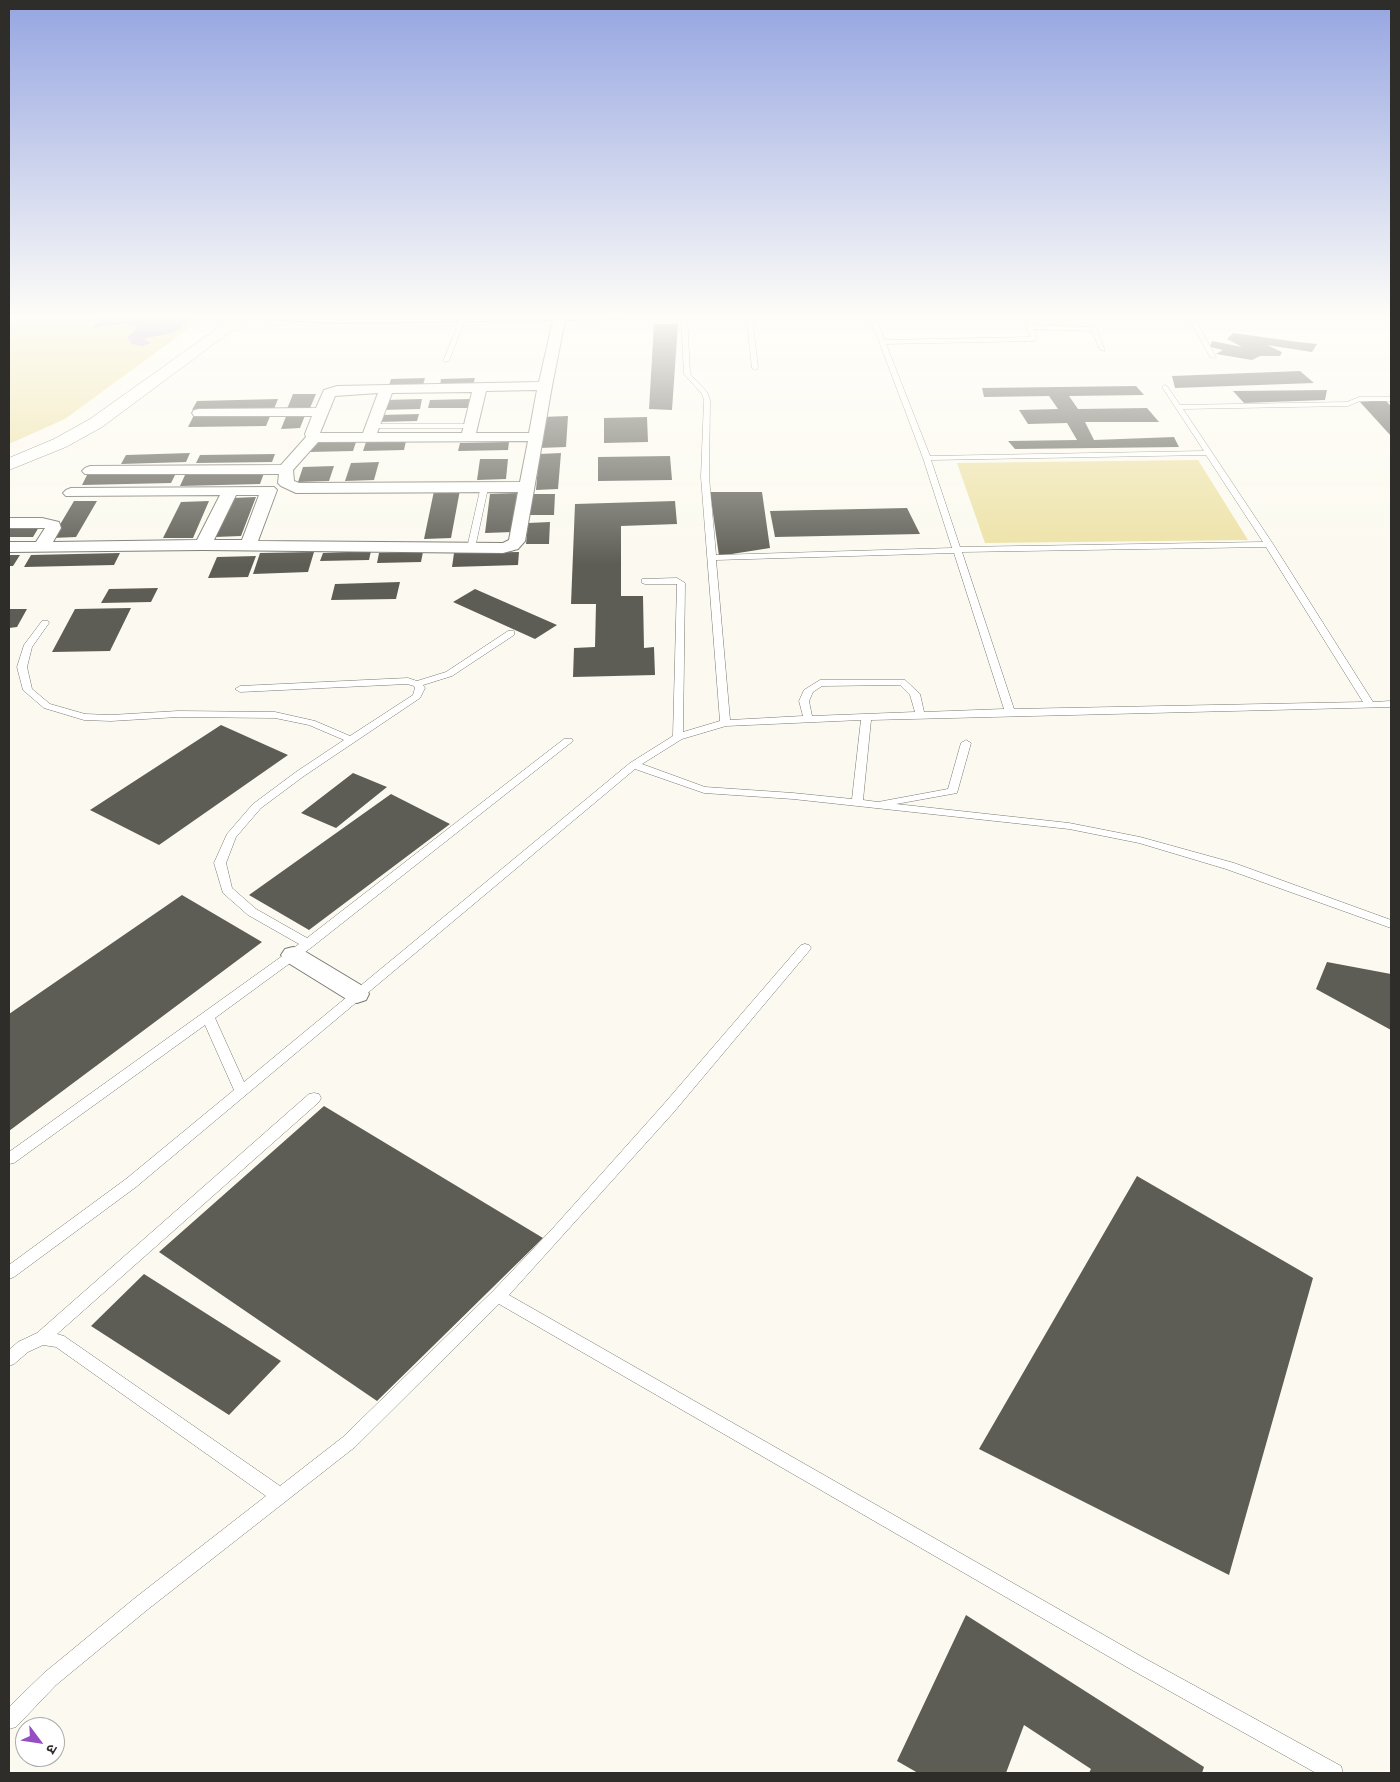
<!DOCTYPE html>
<html>
<head>
<meta charset="utf-8">
<style>
	body { margin:0 }
	#map { position:relative; width:1400px; height:1782px; overflow:hidden; background:#fcfaf0; font-family:Barlow,"Noto Sans Devanagari",sans-serif }
	canvas { display:block }
	.frame { position:absolute; inset:0; border:10px solid #2e2d29; pointer-events:none }
	.north { position:absolute; left:15px; top:1717px; width:50px; height:50px; box-sizing:border-box; background:#fff; border:1px solid #ababa9; border-radius:50%; rotate:121deg; font-size:14px; font-weight:700; line-height:20px; text-align:center; color:#2e2d29 }
	.north::after { content:''; display:block; margin:auto; width:18px; height:22px; background:#964fc2; clip-path:polygon(50% 0,100% 100%,50% 72%,0 100%) }
</style>
</head>
<body>
<div id="map">
<canvas width="1400" height="1782"></canvas>
<div class="frame"></div>
<div class="north">उ</div>
</div>
<script>
const ctx = document.querySelector('canvas').getContext('2d');
ctx.lineJoin = 'round';
function fillPath(path, color) {
  ctx.fillStyle = color;
  ctx.fill(path, 'evenodd');
}
function toPath(rows) {
  const path = new Path2D();
  for (const r of rows) {
    path.moveTo(r[0], r[1]);
    for (let i = 2; i < r.length; i += 2) path.lineTo(r[i], r[i + 1]);
  }
  return path;
}
function stroke(path, color, width, dash) {
  ctx.strokeStyle = color;
  ctx.lineWidth = width;
  ctx.lineCap = dash ? 'butt' : 'round';
  ctx.setLineDash(dash || []);
  ctx.stroke(path);
}
fillPath(toPath([
	[9,315,207,315,65,419,9,444],
	[1198,460,1248,540,985,543,957,463]
]), '#ede1a4');
fillPath(toPath([
	[104,315,191,315,176,332,143,339,151,343,142,346,132,344,127,337,138,328,124,324,93,328]
]), '#b88ed7');
fillPath(toPath([
	[654,324,678,324,672,410,649,409],
	[1233,333,1298,342,1317,344,1312,352,1267,345,1282,352,1280,356,1260,356,1252,360,1216,354,1223,350,1210,347,1212,341,1242,347,1227,339],
	[1300,371,1314,383,1175,388,1172,376],
	[425,378,423,385,389,386,391,379],
	[475,378,473,385,440,385,441,379],
	[1136,386,1144,395,1069,396,1078,409,1147,408,1159,422,1085,422,1094,440,1174,437,1179,447,1015,449,1008,441,1077,440,1067,423,1028,424,1019,410,1058,409,1049,396,984,397,982,388],
	[1327,390,1325,400,1244,403,1233,391],
	[293,394,316,394,310,408,287,409],
	[278,399,274,409,192,410,197,401],
	[422,399,420,409,381,410,385,400],
	[470,399,469,408,428,408,430,400],
	[1385,400,1391,406,1391,436,1360,402],
	[306,413,300,428,281,429,287,414],
	[271,414,266,426,188,427,194,415],
	[419,414,417,421,376,422,379,415],
	[568,416,566,447,539,448,541,417],
	[647,417,648,442,604,443,604,418],
	[406,441,404,450,363,451,366,442],
	[312,442,356,442,353,451,309,452],
	[509,442,508,450,458,451,460,443],
	[190,453,186,462,121,464,126,455],
	[561,453,558,489,536,490,539,454],
	[275,454,272,462,196,463,200,455],
	[670,456,672,480,598,481,598,457],
	[480,459,508,459,506,479,477,480],
	[379,462,374,480,345,481,351,463],
	[334,466,329,481,298,482,303,467],
	[176,473,171,483,82,485,87,475],
	[264,473,260,484,180,486,185,475],
	[460,490,451,538,424,539,434,491],
	[710,492,762,492,770,548,719,556],
	[517,493,513,532,485,533,490,494],
	[530,494,555,494,554,515,528,515],
	[256,497,241,536,215,537,232,498],
	[74,501,97,501,76,537,52,538],
	[209,501,193,538,163,538,181,502],
	[675,501,677,524,621,526,621,596,643,596,644,648,654,647,655,675,573,677,574,648,595,647,596,604,571,604,575,504],
	[907,508,920,534,775,537,770,511],
	[550,522,549,544,526,544,528,523],
	[39,527,33,537,9,537,9,528],
	[371,551,369,560,320,561,323,553],
	[314,552,308,572,253,574,260,553],
	[423,552,421,562,377,563,379,553],
	[519,552,518,565,452,567,454,553],
	[120,553,114,565,24,567,31,555],
	[9,555,20,555,13,566,9,566],
	[256,556,248,577,208,578,217,557],
	[400,582,396,599,331,600,335,584],
	[158,588,151,602,101,603,109,589],
	[475,589,557,625,535,639,453,602],
	[131,608,110,651,52,652,75,609],
	[9,609,27,609,17,627,9,628],
	[221,725,288,755,159,845,90,810],
	[353,773,387,787,336,828,301,813],
	[391,794,450,824,309,930,249,895],
	[182,895,262,942,9,1131,9,1014],
	[1327,962,1391,974,1391,1030,1316,989],
	[324,1106,543,1238,377,1401,159,1252],
	[1137,1176,1313,1278,1229,1575,979,1449],
	[144,1274,281,1361,229,1415,91,1326],
	[966,1615,1204,1767,1202,1773,1089,1773,1091,1769,1024,1725,1006,1773,918,1773,897,1761]
]), '#5e5d55');
const lane = toPath([
	[462,315,466,317,449,361,444,362,443,361,462,315],
	[619,315,638,315,622,318,619,315],
	[681,315,687,315,690,374,707,392,710,400,709,477,716,555,952,548,923,458,869,315,875,315,885,340,1030,337,1023,315,1029,315,1033,325,1094,327,1097,329,1105,351,1100,350,1092,331,1034,329,1037,339,1034,341,886,344,930,456,1204,451,1162,387,1165,385,1167,386,1180,405,1347,402,1359,397,1391,397,1391,401,1360,401,1348,406,1183,409,1273,544,1373,702,1391,701,1391,707,871,720,863,800,878,802,948,789,961,743,966,740,971,743,957,793,896,804,1069,823,1140,837,1234,863,1391,920,1391,928,1226,869,1139,843,1069,829,793,799,704,793,635,769,136,1187,14,1277,9,1279,9,1265,126,1179,234,1090,205,1025,14,1163,9,1164,9,1152,299,944,248,915,223,893,214,863,227,834,253,804,296,772,344,740,309,725,275,718,178,717,111,721,84,720,44,708,23,690,17,667,24,645,42,621,48,621,49,623,32,647,27,667,32,689,50,704,85,714,111,715,178,711,275,712,315,721,350,736,413,695,415,688,414,686,407,684,240,692,235,689,240,686,408,678,417,681,446,672,508,631,514,631,514,635,452,676,423,685,425,688,420,698,304,776,261,808,236,837,226,863,232,888,256,909,307,938,564,739,572,739,573,741,312,947,215,1018,244,1082,630,763,673,736,677,584,645,584,642,583,642,579,677,578,685,583,683,732,720,721,701,477,704,400,702,394,684,374,681,315],
	[1206,455,1263,542,960,547,931,460,1206,455],
	[1266,547,1363,702,1014,709,962,552,1266,547],
	[954,553,1004,709,924,712,920,694,905,680,820,680,804,690,799,701,803,716,730,720,716,560,954,553],
	[900,685,910,695,915,712,812,716,809,701,813,692,822,686,900,685],
	[861,720,852,799,793,793,705,787,642,764,682,739,726,726,861,720],
	[746,315,752,315,758,368,755,370,752,368,746,315],
	[1187,315,1193,315,1216,357,1215,358,1210,357,1187,315],
	[1384,315,1391,315,1391,321,1389,320,1384,315],
	[369,424,470,424,474,426,470,428,369,428,369,424],
	[481,486,488,488,475,548,471,550,467,548,481,486],
	[805,944,809,945,811,948,809,951,673,1113,509,1295,1144,1658,1341,1766,1343,1773,1316,1773,1132,1670,499,1304,355,1447,147,1610,56,1685,16,1727,9,1729,9,1707,44,1673,135,1598,266,1496,56,1347,43,1345,28,1352,14,1364,9,1366,9,1350,18,1342,37,1333,309,1094,314,1093,319,1094,321,1098,319,1102,57,1334,64,1336,280,1486,343,1437,493,1291,554,1227,663,1105,801,945,805,944]
]);
const street = toPath([
	[256,315,628,315,622,319,565,320,552,386,525,541,518,549,503,553,203,550,9,552,9,542,36,542,45,528,9,528,9,518,42,518,59,522,61,528,53,542,197,540,220,495,66,496,63,493,66,490,71,488,274,487,277,490,258,541,503,543,509,540,518,492,296,493,281,486,278,483,279,474,85,474,82,471,85,468,90,466,281,465,306,437,305,434,312,416,194,416,192,413,194,410,199,409,316,408,324,390,337,386,539,382,553,320,337,323,262,319,256,315],
	[537,390,529,433,476,433,486,391,537,390],
	[472,392,462,433,377,433,392,393,472,392],
	[378,393,363,433,320,433,335,396,378,393],
	[528,441,520,482,299,483,294,481,293,470,318,442,528,441],
	[236,495,259,495,242,540,214,540,236,495],
	[293,947,301,949,366,988,369,994,366,1000,357,1003,348,1000,285,961,281,955,285,949,293,947]
]);
const secondary = toPath([
	[236,315,253,315,102,427,66,447,9,470,9,458,54,439,90,419,236,315]
]);
stroke(lane, '#7a7970', 1);
stroke(street, '#7a7970', 2);
stroke(secondary, '#7a7970', 1);
fillPath(lane, '#fff');
fillPath(street, '#fff');
fillPath(secondary, '#fff');
const sky = ctx.createLinearGradient(0, 0, 0, 565);
sky.addColorStop(0, '#95a5e1');
sky.addColorStop(0.56, '#fefdf8');
sky.addColorStop(1, '#fefdf800');
ctx.fillStyle = sky;
ctx.fillRect(0, 0, 1400, 565);
</script>
</body>
</html>
